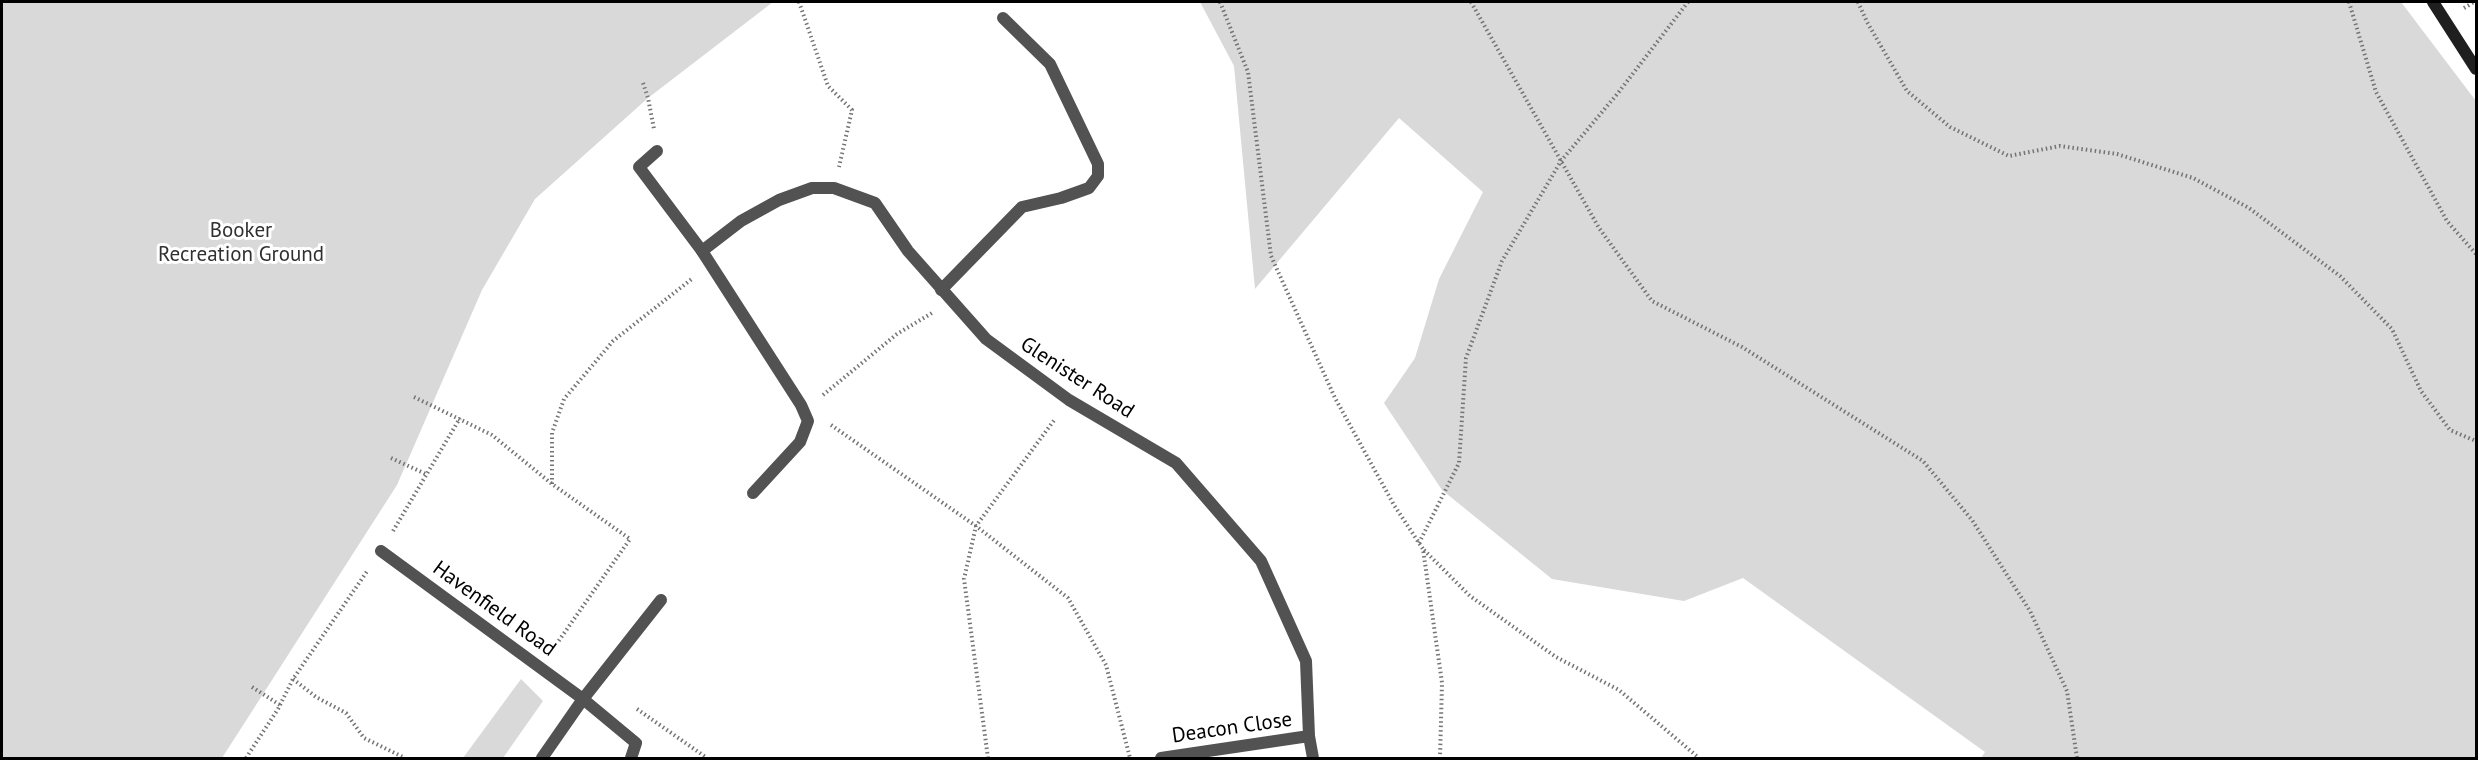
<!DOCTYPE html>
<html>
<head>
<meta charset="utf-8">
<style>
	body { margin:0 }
	#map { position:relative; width:2478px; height:760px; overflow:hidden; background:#fff; font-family:"PT Sans",sans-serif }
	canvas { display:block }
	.frame { position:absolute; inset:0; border:3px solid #000; pointer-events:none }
</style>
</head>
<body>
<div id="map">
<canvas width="2478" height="760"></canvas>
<div class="frame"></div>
</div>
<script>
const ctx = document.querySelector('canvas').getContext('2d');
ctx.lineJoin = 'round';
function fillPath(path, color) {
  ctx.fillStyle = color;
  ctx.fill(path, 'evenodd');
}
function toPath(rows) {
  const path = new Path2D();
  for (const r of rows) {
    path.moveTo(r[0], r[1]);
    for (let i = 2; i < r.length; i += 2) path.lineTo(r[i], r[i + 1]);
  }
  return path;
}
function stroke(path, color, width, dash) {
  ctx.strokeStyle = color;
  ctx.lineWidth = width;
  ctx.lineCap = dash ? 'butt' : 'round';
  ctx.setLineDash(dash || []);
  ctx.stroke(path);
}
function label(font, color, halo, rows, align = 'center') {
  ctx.font = font + ' "PT Sans",sans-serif';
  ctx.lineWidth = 6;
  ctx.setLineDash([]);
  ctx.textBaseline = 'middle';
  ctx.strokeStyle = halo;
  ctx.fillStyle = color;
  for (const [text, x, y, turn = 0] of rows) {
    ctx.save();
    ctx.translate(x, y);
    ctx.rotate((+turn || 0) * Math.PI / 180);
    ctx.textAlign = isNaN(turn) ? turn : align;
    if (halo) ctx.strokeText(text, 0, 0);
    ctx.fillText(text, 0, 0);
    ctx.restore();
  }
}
fillPath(toPath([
	[2,2,773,2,648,98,535,199,482,290,397,485,222,758,2,758],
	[1200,2,2401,2,2476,101,2476,758,1981,758,1985,752,1743,578,1684,601,1552,579,1442,490,1384,403,1415,358,1439,279,1483,192,1399,118,1255,289,1234,66],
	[521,679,543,701,503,758,463,758]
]), '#d9d9d9');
stroke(toPath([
	[799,2,828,86,852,110,839,167],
	[1220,2,1248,72,1271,256,1335,398,1394,505,1423,549,1442,683,1440,758],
	[1471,2,1599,228,1652,301,1742,347,1923,461,1972,520,2030,611,2067,691,2077,758],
	[1858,2,1867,22,1907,91,1950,127,2009,156,2060,146,2117,154,2193,178,2249,208,2340,276,2392,329,2421,391,2450,430,2476,441],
	[2349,2,2376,92,2447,221,2476,254],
	[2464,8,2474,2],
	[643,83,648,98,654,129],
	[823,395,897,334,932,313],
	[414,397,492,435,552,484,630,539,553,649],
	[831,425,976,526,1068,598,1106,665,1130,758],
	[391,458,426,474],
	[552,484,552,433,564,399,613,341,693,278],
	[393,531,460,418],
	[1419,543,1459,463,1466,358,1502,261,1561,161,1618,93,1688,2],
	[1424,550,1470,596,1556,657,1619,690,1699,758],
	[293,679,316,697,346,713,364,738,405,758],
	[252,687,280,705],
	[637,709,707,758],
	[246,758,278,709,293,679,368,570],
	[988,758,964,579,976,526,1055,419]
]), '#747474', 4, [1.5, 3]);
stroke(toPath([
	[657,151,639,167,702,251,801,405,808,421,800,442,753,493],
	[941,290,1022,207,1061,198,1089,188,1098,176,1098,164,1050,64,1003,18],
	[583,699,661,600]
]), '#525252', 12);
stroke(toPath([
	[702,251,741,221,779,200,812,188,834,188,875,203,908,251,986,339,1069,400,1176,463,1261,561,1306,661,1309,736,1313,758],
	[381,551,583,699],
	[542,758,583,699,636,743,631,758],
	[1161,758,1309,736]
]), '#525252', 12);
stroke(toPath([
	[2433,2,2476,69]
]), '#1f1f1f', 12);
label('21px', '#303030', '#fff', [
	["Booker",241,231],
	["Recreation Ground",241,255]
]);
label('21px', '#000', '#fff', [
	["Glenister Road",1077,378,33],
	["Havenfield Road",494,609,36],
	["Deacon Close",1232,728,-8]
]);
</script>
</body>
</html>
